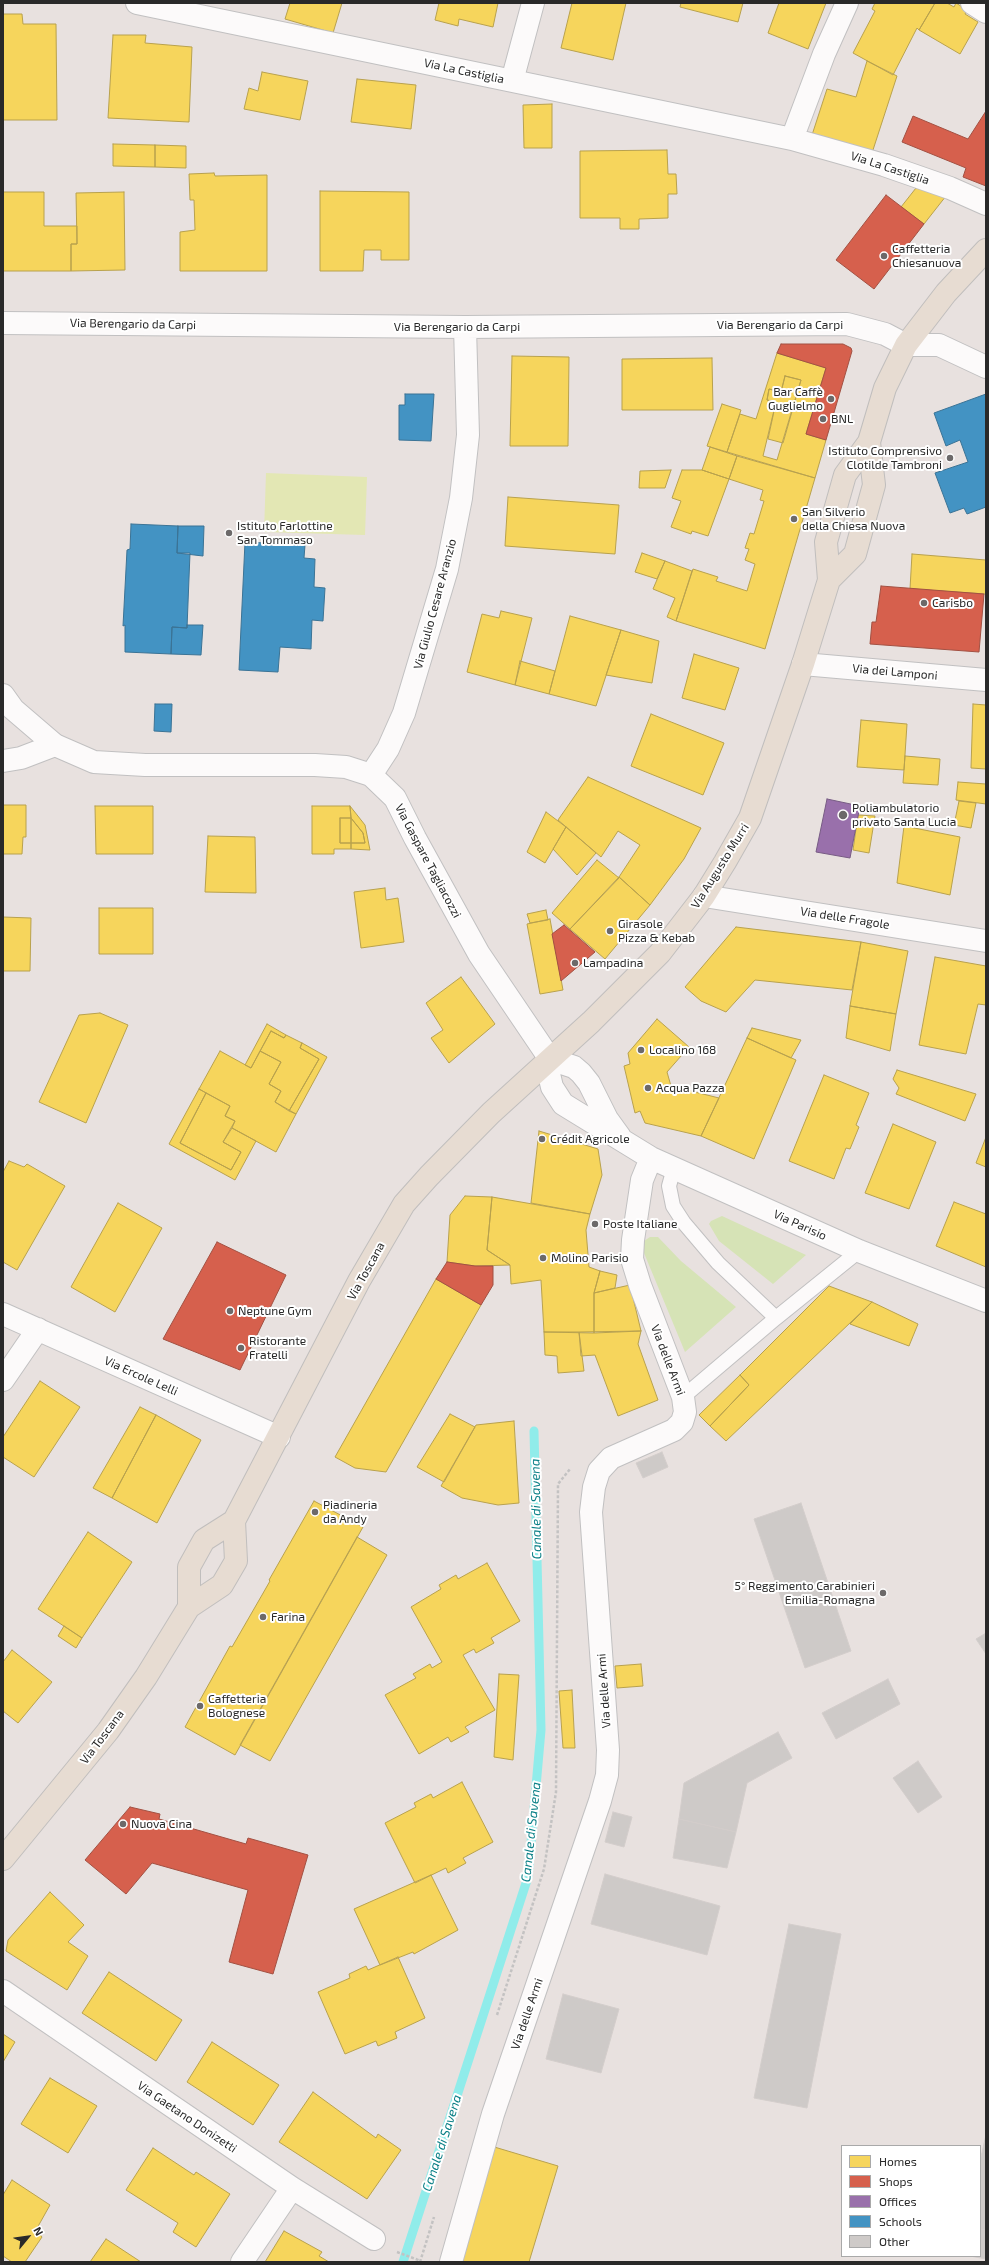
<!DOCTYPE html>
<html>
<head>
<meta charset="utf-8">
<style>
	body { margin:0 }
	#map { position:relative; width:989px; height:2265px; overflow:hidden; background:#e8e1df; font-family:"Exo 2",sans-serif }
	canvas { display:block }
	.frame { position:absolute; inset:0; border:4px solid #292929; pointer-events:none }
	.legend { position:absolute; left:841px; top:2145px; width:140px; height:112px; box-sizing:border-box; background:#fff; border:1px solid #a9a9a9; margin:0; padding:5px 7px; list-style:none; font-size:12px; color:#292929 }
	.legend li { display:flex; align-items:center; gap:8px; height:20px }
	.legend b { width:20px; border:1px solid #a9a9a9 }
	.north { position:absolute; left:8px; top:2217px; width:40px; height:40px; -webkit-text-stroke:3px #fff; paint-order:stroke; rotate:61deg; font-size:11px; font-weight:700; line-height:16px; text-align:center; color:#292929 }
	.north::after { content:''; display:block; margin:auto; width:14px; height:18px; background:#292929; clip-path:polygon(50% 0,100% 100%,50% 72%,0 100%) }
</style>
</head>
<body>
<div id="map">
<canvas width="989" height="2265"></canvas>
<div class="frame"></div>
<ul class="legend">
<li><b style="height:11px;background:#f6d55c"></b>Homes</li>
<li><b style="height:11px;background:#d6604d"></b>Shops</li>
<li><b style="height:11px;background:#9970ab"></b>Offices</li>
<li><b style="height:11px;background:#4393c3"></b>Schools</li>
<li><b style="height:11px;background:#cecac8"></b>Other</li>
</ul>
<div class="north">N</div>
</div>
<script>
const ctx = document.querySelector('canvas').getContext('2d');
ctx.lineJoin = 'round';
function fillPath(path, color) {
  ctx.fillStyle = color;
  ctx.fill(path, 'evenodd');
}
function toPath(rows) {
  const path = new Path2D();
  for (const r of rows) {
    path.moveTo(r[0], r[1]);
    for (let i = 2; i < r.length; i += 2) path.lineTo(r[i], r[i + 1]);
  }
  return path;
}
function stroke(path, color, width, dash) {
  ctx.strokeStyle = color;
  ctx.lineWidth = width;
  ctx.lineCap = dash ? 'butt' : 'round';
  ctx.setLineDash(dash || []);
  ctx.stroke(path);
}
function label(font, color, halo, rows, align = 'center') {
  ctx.font = font + ' "Exo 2",sans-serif';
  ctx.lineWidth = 4;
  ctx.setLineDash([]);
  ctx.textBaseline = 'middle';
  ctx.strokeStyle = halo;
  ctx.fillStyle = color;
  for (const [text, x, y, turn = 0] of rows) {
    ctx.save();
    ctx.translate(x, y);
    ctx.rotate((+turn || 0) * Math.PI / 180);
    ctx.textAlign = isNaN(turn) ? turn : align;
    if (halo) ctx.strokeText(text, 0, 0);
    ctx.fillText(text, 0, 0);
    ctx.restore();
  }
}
fillPath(toPath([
	[722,1216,806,1255,773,1284,719,1241,709,1224,711,1221],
	[650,1237,658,1237,681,1261,736,1307,685,1352,644,1253,644,1241]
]), '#d6e3b6');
fillPath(toPath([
	[266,473,367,477,365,535,264,532]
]), '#e3e7b4');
const homes = toPath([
	[290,3,342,3,333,33,285,19,290,3],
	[439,3,498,3,493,27,459,19,458,26,435,20,439,3],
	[572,3,626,3,613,60,561,48,572,3],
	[681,3,743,3,738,22,680,7,681,3],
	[779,3,826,3,808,49,768,33,779,3],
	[875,3,935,3,919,30,917,28,893,75,853,53,875,11,872,9,875,3],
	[935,3,947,3,954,7,956,3,967,10,965,14,978,22,960,54,919,30,935,3],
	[3,14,22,14,23,24,56,24,57,120,3,120,3,14],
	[113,35,146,35,145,43,192,47,189,122,108,118,113,35],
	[867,61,897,76,872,153,812,135,827,89,856,97,867,61],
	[262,72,308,81,300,120,244,109,249,88,258,91,262,72],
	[357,79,416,85,411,129,351,122,357,79],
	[552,104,552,148,524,148,523,105,552,104],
	[113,144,155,145,155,167,113,166,113,144],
	[155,145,186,146,186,168,155,167,155,145],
	[667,150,668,174,676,174,677,194,668,194,668,218,639,219,639,229,620,229,620,218,580,218,580,151,667,150],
	[214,173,215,176,267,175,267,271,180,271,180,232,195,230,194,200,190,200,189,174,214,173],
	[916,188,946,196,924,224,901,207,916,188],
	[320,191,409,192,409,260,381,260,381,250,364,250,363,271,320,271,320,191],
	[3,192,44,192,44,226,77,226,77,244,71,244,71,271,3,271,3,192],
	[124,192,125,270,71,271,71,244,77,244,76,193,124,192],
	[777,353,826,368,806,434,826,440,815,478,727,452,740,414,756,419,777,353],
	[785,376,801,380,777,460,763,456,776,402,767,400,769,389,781,392,785,376],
	[512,356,569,357,568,446,510,446,512,356],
	[712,358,713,410,622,410,622,359,712,358],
	[785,376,801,380,783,443,768,439,776,402,767,400,769,389,781,392,785,376],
	[722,404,741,410,727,452,707,446,722,404],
	[710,447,737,456,729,479,702,470,710,447],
	[737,456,815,478,765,649,676,621,693,569,718,577,716,581,747,591,755,564,745,560,749,549,745,548,750,533,754,534,764,501,760,500,763,490,729,479,737,456],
	[671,470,665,488,639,488,640,471,671,470],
	[682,470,702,470,729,479,708,536,692,531,691,534,671,527,681,501,672,498,682,470],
	[508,497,619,505,615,554,505,546,508,497],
	[642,553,665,561,657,579,635,572,642,553],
	[912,554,986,560,986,594,910,589,912,554],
	[665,561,692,571,676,621,667,617,675,598,653,589,665,561],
	[501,611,532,618,515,685,467,672,482,614,499,618,501,611],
	[570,616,621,630,596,706,549,694,570,616],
	[621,630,659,641,652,683,606,675,621,630],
	[694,654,739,668,725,710,682,698,694,654],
	[520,661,555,671,549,694,515,685,520,661],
	[973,704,986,705,986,769,971,768,973,704],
	[651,714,724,743,703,795,631,766,651,714],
	[861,720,907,724,904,770,857,767,861,720],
	[905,756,940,759,938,785,903,783,905,756],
	[588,777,701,828,684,859,650,905,619,877,640,845,618,831,601,857,558,820,588,777],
	[958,782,986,784,986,804,956,800,958,782],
	[959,801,976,803,971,828,954,825,959,801],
	[3,805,26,805,26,837,23,837,22,854,3,854,3,805],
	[95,806,153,806,153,854,96,854,95,806],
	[312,806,350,806,351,818,340,818,340,843,351,843,351,849,334,849,334,854,312,854,312,806],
	[350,806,365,825,370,850,351,849,351,843,365,843,363,833,351,818,350,806],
	[546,812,566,827,545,863,527,852,546,812],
	[858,815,875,816,869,853,853,850,858,815],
	[340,818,351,818,351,843,340,843,340,818],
	[351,818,363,833,365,843,351,843,351,818],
	[904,826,960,837,950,895,897,883,904,826],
	[566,827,596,853,577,875,553,849,566,827],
	[208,836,255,837,256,893,205,892,208,836],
	[597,860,619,878,570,929,552,913,597,860],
	[619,877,650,905,605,959,570,929,619,877],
	[385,888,386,900,398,898,404,942,361,948,354,892,385,888],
	[99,908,153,908,153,954,99,954,99,908],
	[546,910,548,920,530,923,527,914,546,910],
	[3,917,31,918,30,971,3,971,3,917],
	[550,919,563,990,540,994,527,924,550,919],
	[736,927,861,942,852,990,755,980,726,1012,701,1001,685,987,736,927],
	[861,942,908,951,896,1014,850,1006,861,942],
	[935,957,986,966,986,1005,978,1004,966,1054,919,1045,935,957],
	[461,977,495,1024,449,1063,431,1038,443,1030,426,1003,461,977],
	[850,1006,896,1014,890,1051,846,1038,850,1006],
	[100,1013,128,1025,86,1123,39,1102,79,1015,100,1013],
	[657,1019,689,1047,667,1072,671,1086,719,1098,701,1136,645,1123,640,1111,635,1113,624,1066,630,1064,628,1053,657,1019],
	[267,1024,286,1035,284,1038,271,1031,251,1068,245,1065,267,1024],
	[752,1028,801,1040,791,1058,747,1038,752,1028],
	[271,1031,284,1038,286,1035,302,1043,300,1048,319,1059,289,1111,275,1102,281,1091,269,1084,281,1062,260,1051,271,1031],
	[747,1038,796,1060,754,1159,701,1136,747,1038],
	[302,1043,327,1057,296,1114,289,1111,319,1059,300,1048,302,1043],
	[220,1051,251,1068,260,1051,281,1062,269,1084,281,1091,275,1102,296,1114,276,1152,232,1128,235,1121,225,1116,230,1106,199,1089,220,1051],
	[897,1070,976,1094,965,1121,896,1094,899,1088,893,1079,897,1070],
	[824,1075,869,1093,856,1125,859,1127,850,1149,846,1148,834,1179,789,1161,824,1075],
	[199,1089,206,1093,180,1143,231,1170,241,1152,223,1142,232,1128,256,1141,235,1180,169,1144,199,1089],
	[206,1093,230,1106,225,1116,235,1121,223,1142,241,1152,231,1170,180,1143,206,1093],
	[893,1124,936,1142,909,1209,865,1193,893,1124],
	[539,1131,598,1149,602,1175,590,1214,531,1203,539,1131],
	[986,1137,986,1167,976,1163,986,1137],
	[9,1161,24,1167,27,1164,65,1186,17,1270,3,1262,3,1172,9,1161],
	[465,1196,492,1197,487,1250,510,1265,475,1266,447,1262,450,1215,465,1196],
	[492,1197,590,1214,586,1230,589,1267,600,1271,594,1293,594,1333,544,1332,541,1280,511,1284,510,1265,487,1250,492,1197],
	[954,1202,986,1214,986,1267,936,1246,954,1202],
	[118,1203,162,1228,115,1312,71,1287,118,1203],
	[600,1271,617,1275,615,1288,594,1293,600,1271],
	[436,1279,481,1305,386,1472,355,1468,335,1457,436,1279],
	[630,1285,641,1331,594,1333,594,1293,630,1285],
	[829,1286,872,1302,726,1441,710,1426,749,1385,740,1375,829,1286],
	[872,1302,918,1324,909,1346,850,1324,872,1302],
	[641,1331,638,1344,658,1400,618,1416,595,1355,581,1356,579,1332,641,1331],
	[544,1332,579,1332,584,1371,558,1373,557,1356,545,1355,544,1332],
	[740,1375,749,1385,710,1426,699,1415,740,1375],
	[40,1381,80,1407,34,1477,3,1457,3,1437,40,1381],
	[140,1407,156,1415,112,1498,93,1488,140,1407],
	[450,1414,475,1427,444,1482,417,1467,450,1414],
	[156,1415,201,1440,157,1523,112,1498,156,1415],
	[514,1421,519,1503,498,1505,462,1498,441,1486,476,1425,514,1421],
	[314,1501,363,1527,235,1755,185,1727,230,1646,232,1647,262,1595,270,1581,269,1580,314,1501],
	[88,1532,132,1562,82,1638,38,1609,88,1532],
	[357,1537,387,1555,270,1761,240,1745,357,1537],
	[487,1563,520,1621,491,1638,494,1643,476,1653,474,1649,463,1655,495,1710,465,1727,469,1732,451,1742,448,1737,419,1754,385,1695,416,1678,413,1674,430,1664,432,1668,442,1662,411,1607,441,1589,439,1585,456,1575,458,1579,487,1563],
	[64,1626,82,1638,76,1648,58,1636,64,1626],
	[12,1650,52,1682,18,1723,3,1711,3,1662,12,1650],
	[641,1664,643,1686,617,1688,615,1666,641,1664],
	[499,1674,519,1675,513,1760,494,1757,499,1674],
	[572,1690,575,1748,563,1748,559,1691,572,1690],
	[462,1782,493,1842,463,1858,466,1863,448,1873,446,1868,415,1883,385,1823,416,1807,414,1803,431,1794,433,1798,462,1782],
	[431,1875,458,1930,414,1954,413,1952,380,1965,354,1909,431,1875],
	[50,1892,84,1925,68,1942,88,1956,67,1990,6,1951,8,1940,50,1892],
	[398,1957,425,2018,395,2032,397,2038,378,2046,376,2041,345,2054,318,1992,350,1978,349,1974,366,1966,368,1970,398,1957],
	[109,1972,182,2020,156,2061,82,2013,109,1972],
	[3,2034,15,2042,3,2062,3,2034],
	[212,2042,279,2085,253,2125,187,2082,212,2042],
	[50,2078,97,2106,68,2153,21,2124,50,2078],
	[313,2092,376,2138,378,2134,401,2150,367,2199,279,2142,313,2092],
	[491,2146,558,2166,529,2262,455,2262,491,2146],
	[153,2148,194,2175,196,2172,230,2194,196,2247,173,2232,178,2223,126,2190,153,2148],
	[12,2180,50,2205,36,2230,42,2237,25,2262,12,2262,3,2256,3,2195,12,2180],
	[284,2231,322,2252,319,2256,329,2262,265,2262,284,2231],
	[106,2239,141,2262,90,2262,106,2239]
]);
fillPath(homes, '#f6d55c');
stroke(homes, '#b8a14d', 1);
const shops = toPath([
	[986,111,986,186,963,177,966,168,902,142,913,116,968,139,986,111],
	[886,195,924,224,874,289,836,260,886,195],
	[781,344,843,344,851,348,852,351,826,440,806,434,826,368,777,353,781,344],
	[881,586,984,594,979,652,870,644,872,622,876,622,881,586],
	[564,925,595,952,561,981,552,934,564,925],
	[217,1242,286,1275,240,1370,163,1339,217,1242],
	[447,1262,475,1266,493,1266,493,1285,481,1305,436,1279,447,1262],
	[130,1807,160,1814,159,1819,246,1844,248,1838,308,1855,273,1974,229,1962,248,1890,152,1863,126,1894,85,1860,130,1807]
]);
fillPath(shops, '#d6604d');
stroke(shops, '#a25042', 1);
const offices = toPath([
	[827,799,860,806,850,858,816,852,827,799]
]);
fillPath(offices, '#9970ab');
stroke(offices, '#775b84', 1);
const schools = toPath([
	[405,394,434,394,431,441,399,440,399,405,405,405,405,394],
	[986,394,986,507,967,514,964,508,950,513,935,473,968,462,960,440,946,446,934,413,986,394],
	[131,524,178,526,177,553,190,553,187,628,172,627,171,654,125,652,125,625,123,626,127,550,130,549,131,524],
	[178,526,204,526,203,556,177,553,178,526],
	[245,542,305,545,304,558,315,559,314,587,325,588,323,621,312,620,311,649,280,647,278,672,239,670,245,542],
	[187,625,203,625,201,655,171,654,172,627,187,628,187,625],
	[155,704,172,704,171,732,154,731,155,704]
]);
fillPath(schools, '#4393c3');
stroke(schools, '#3b7395', 1);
stroke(toPath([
	[403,2262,528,1877,541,1730,534,1431]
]), '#90ecea', 9);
const building = toPath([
	[662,1452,668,1467,643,1478,636,1463,662,1452],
	[801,1503,851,1651,805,1668,754,1519,801,1503],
	[986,1633,986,1654,976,1639,986,1633],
	[888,1679,900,1704,836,1739,822,1713,888,1679],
	[778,1732,792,1758,747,1783,736,1832,679,1819,684,1783,778,1732],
	[918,1761,942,1797,918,1813,893,1778,918,1761],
	[613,1812,632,1817,624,1847,605,1842,613,1812],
	[679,1819,736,1832,727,1868,673,1858,679,1819],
	[605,1874,720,1906,707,1955,591,1924,605,1874],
	[789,1924,841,1934,807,2108,754,2098,789,1924],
	[563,1994,619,2009,601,2073,546,2059,563,1994],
	[986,2135,986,2230,980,2229,980,2161,986,2135],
	[980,2229,986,2230,986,2259,970,2256,980,2256,980,2229]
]);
fillPath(building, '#cecac8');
stroke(building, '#d3cdcb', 1);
const lane = toPath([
	[674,1168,669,1186,673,1206,684,1223,718,1263,776,1318],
	[683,1397,776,1318,859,1251]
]);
const street = toPath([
	[137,3,792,139,884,165,950,188,986,204],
	[972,3,986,12],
	[512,81,533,3],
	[792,139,824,54,847,3],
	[3,323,465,327,847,324,885,334,906,345,939,345,986,367],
	[803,664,986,680],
	[3,761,21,758,55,745],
	[371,775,388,749,404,713,447,569,461,498,468,435,465,327],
	[704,896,986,941],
	[620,1137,607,1119,589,1083,581,1073,574,1067,550,1059,549,1074,552,1087,563,1104,651,1158,859,1251,986,1301],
	[3,1314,279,1437],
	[3,1380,38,1329],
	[3,1991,292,2188,374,2239],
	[242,2262,292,2188],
	[451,2262,493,2114,600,1801,607,1775,608,1750,591,1512,594,1487,599,1471,611,1458,674,1430,682,1422,685,1412,683,1397,640,1285,632,1259,633,1240,642,1180,651,1158]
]);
const secondary = toPath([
	[3,695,13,709,55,745,94,762,145,765,315,765,346,767,371,775,395,798,415,838,479,954,550,1059]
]);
const primary = toPath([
	[829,580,855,554,874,485,869,442],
	[189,1607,189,1567,204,1540,234,1521,359,1281,404,1204,429,1176,491,1113,591,1022,660,953,704,896,725,862,750,818,803,664,829,580,826,542,845,475,869,442,885,388,906,345,946,293,986,250],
	[3,1859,108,1731,146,1677,189,1607,222,1585,236,1561,234,1521]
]);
stroke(lane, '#c1c0c1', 16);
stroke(street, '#c1c0c1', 24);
stroke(secondary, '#c1c0c1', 24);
stroke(primary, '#c0bebd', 24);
stroke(toPath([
	[497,2015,544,1869,556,1792,558,1484,570,1469],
	[397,2252,421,2261],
	[420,2262,434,2217]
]), '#c3c2c2', 2.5, [3, 2]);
stroke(lane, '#fcfafa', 14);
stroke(street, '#fcfafa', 22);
stroke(secondary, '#fcfafa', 22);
stroke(primary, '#e7dcd2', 22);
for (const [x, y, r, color] of [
	[884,256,4,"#6c6969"],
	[831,399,4,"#6c6969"],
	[823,419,4,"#6c6969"],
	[950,458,4,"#6c6969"],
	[794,519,4,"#6c6969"],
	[229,533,4,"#6c6969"],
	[924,603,4,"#6c6969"],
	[843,815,5,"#6c6969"],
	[610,931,4,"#6c6969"],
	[575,963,4,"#6c6969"],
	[641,1050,4,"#6c6969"],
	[648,1088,4,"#6c6969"],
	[542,1139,4,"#6c6969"],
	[595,1224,4,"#6c6969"],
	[543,1258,4,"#6c6969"],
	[230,1311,4,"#6c6969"],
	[241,1348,4,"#6c6969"],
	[315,1512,4,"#6c6969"],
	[883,1593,4,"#6c6969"],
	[263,1617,4,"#6c6969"],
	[200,1706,4,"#6c6969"],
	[123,1824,4,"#6c6969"]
]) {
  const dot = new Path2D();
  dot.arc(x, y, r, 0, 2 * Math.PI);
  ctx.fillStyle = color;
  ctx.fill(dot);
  stroke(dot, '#fff', 1.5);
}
label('12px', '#292929', '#fff', [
	["Via La Castiglia",464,71,12],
	["Via La Castiglia",890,168,18],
	["Via Berengario da Carpi",133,324,1],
	["Via Berengario da Carpi",780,325],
	["Via Berengario da Carpi",457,327],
	["Via Giulio Cesare Aranzio",435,604,-75],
	["Via dei Lamponi",895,672,5],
	["Via Gaspare Tagliacozzi",428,861,62],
	["Via Augusto Murri",720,866,-58],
	["Via delle Fragole",845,918,9],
	["Via Parisio",800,1225,24],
	["Via Toscana",366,1271,-61],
	["Via delle Armi",668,1360,69],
	["Via Ercole Lelli",141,1376,24],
	["Via delle Armi",604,1691,-94],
	["Via Toscana",102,1737,-53],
	["Via delle Armi",527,2014,-71],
	["Via Gaetano Donizetti",187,2117,34]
]);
label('12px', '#292929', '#fff', [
	["Caffetteria",892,249],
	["Chiesanuova",892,263],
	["Bar Caffè",823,392,"right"],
	["Guglielmo",823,406,"right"],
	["BNL",831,419],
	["Istituto Comprensivo",942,451,"right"],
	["Clotilde Tambroni",942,465,"right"],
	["San Silverio",802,512],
	["della Chiesa Nuova",802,526],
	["Istituto Farlottine",237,526],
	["San Tommaso",237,540],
	["Carisbo",932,603],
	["Poliambulatorio",852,808],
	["privato Santa Lucia",852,822],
	["Girasole",618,924],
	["Pizza & Kebab",618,938],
	["Lampadina",583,963],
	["Localino 168",649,1050],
	["Acqua Pazza",656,1088],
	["Crédit Agricole",550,1139],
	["Poste Italiane",603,1224],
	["Molino Parisio",551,1258],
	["Neptune Gym",238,1311],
	["Ristorante",249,1341],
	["Fratelli",249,1355],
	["Piadineria",323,1505],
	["da Andy",323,1519],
	["5° Reggimento Carabinieri",875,1586,"right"],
	["Emilia-Romagna",875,1600,"right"],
	["Farina",271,1617],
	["Caffetteria",208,1699],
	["Bolognese",208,1713],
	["Nuova Cina",131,1824]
], 'left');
label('italic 13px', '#0b8087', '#fff', [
	["Canale di Savena",536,1509,-91],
	["Canale di Savena",531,1832,-84],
	["Canale di Savena",442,2143,-72]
]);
</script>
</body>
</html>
